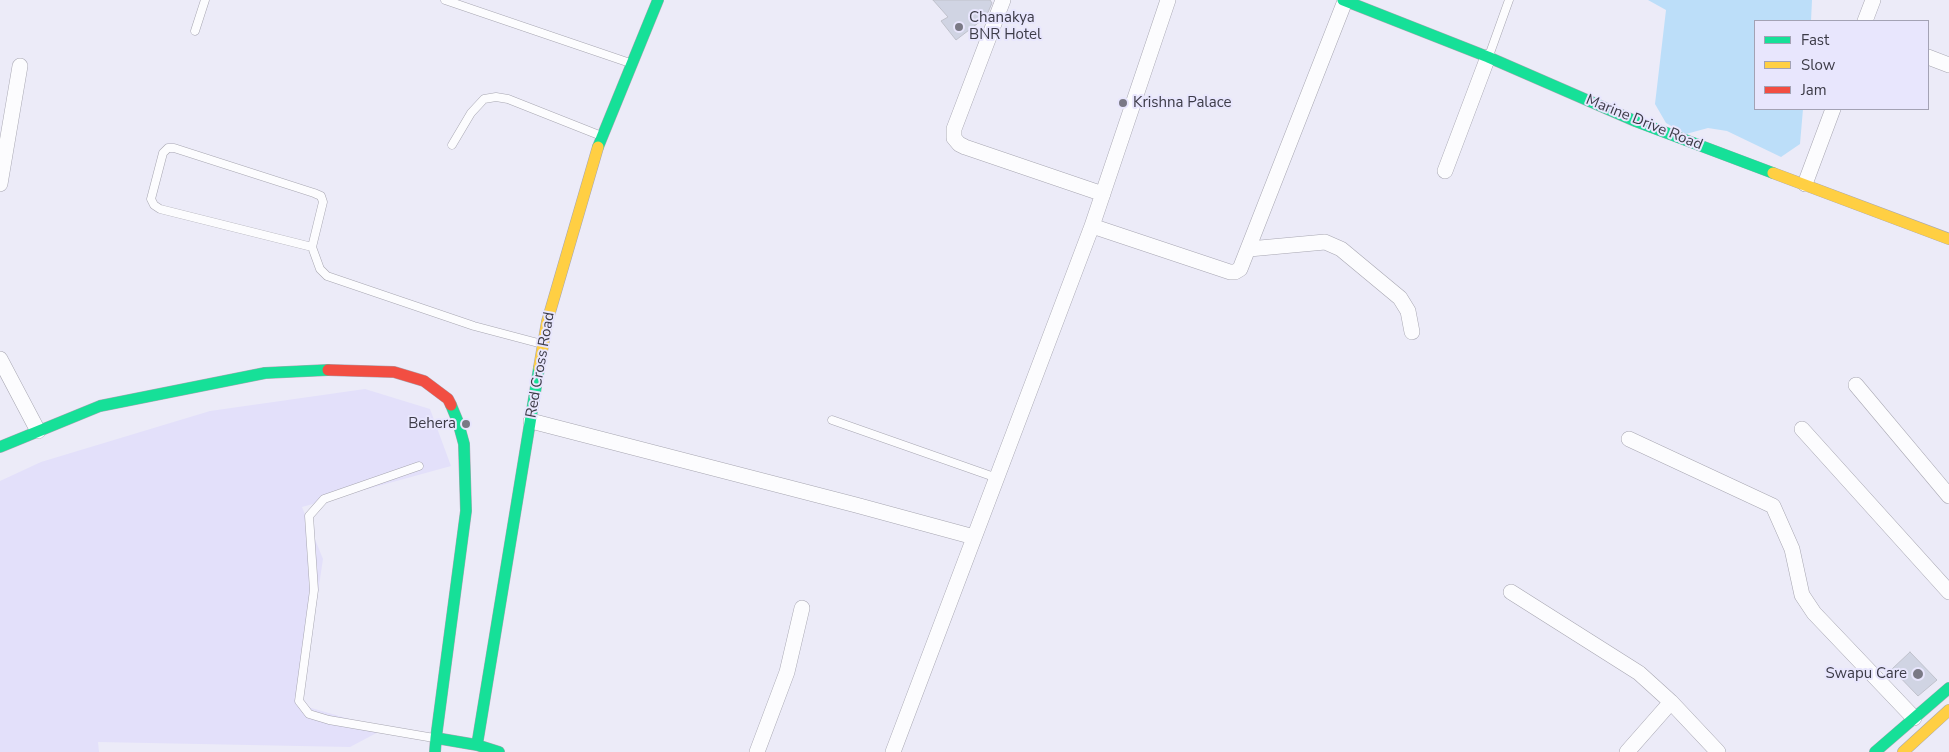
<!DOCTYPE html>
<html>
<head>
<meta charset="utf-8">
<style>
	body { margin:0 }
	#map { position:relative; width:1949px; height:752px; overflow:hidden; background:#ecebf8; font-family:"Nunito Sans",sans-serif }
	canvas { display:block }
	.legend { position:absolute; left:1754px; top:20px; width:175px; height:90px; box-sizing:border-box; background:#e8e6fd; border:1px solid #a3a2b4; margin:0; padding:6px 9px; list-style:none; font-size:15px; color:#3c3b47 }
	.legend li { display:flex; align-items:center; gap:10px; height:25px }
	.legend b { width:25px; border:1px solid #a3a2b4 }
</style>
</head>
<body>
<div id="map">
<canvas width="1949" height="752"></canvas>
<ul class="legend">
<li><b style="height:6px;background:#16e098"></b>Fast</li>
<li><b style="height:6px;background:#ffcf43"></b>Slow</li>
<li><b style="height:6px;background:#f24e42"></b>Jam</li>
</ul>
</div>
<script>
const ctx = document.querySelector('canvas').getContext('2d');
ctx.lineJoin = 'round';
function fillPath(path, color) {
  ctx.fillStyle = color;
  ctx.fill(path, 'evenodd');
}
function toPath(rows) {
  const path = new Path2D();
  for (const r of rows) {
    path.moveTo(r[0], r[1]);
    for (let i = 2; i < r.length; i += 2) path.lineTo(r[i], r[i + 1]);
  }
  return path;
}
function stroke(path, color, width, dash) {
  ctx.strokeStyle = color;
  ctx.lineWidth = width;
  ctx.lineCap = dash ? 'butt' : 'round';
  ctx.setLineDash(dash || []);
  ctx.stroke(path);
}
function label(font, color, halo, rows, align = 'center') {
  ctx.font = font + ' "Nunito Sans",sans-serif';
  ctx.lineWidth = 4;
  ctx.setLineDash([]);
  ctx.textBaseline = 'middle';
  ctx.strokeStyle = halo;
  ctx.fillStyle = color;
  for (const [text, x, y, turn = 0] of rows) {
    ctx.save();
    ctx.translate(x, y);
    ctx.rotate((+turn || 0) * Math.PI / 180);
    ctx.textAlign = isNaN(turn) ? turn : align;
    if (halo) ctx.strokeText(text, 0, 0);
    ctx.fillText(text, 0, 0);
    ctx.restore();
  }
}
fillPath(toPath([
	[365,389,430,409,451,466,302,507,323,559,301,705,384,729,350,747,98,742,99,752,0,752,0,481,41,462,210,411]
]), '#e3e0fa');
fillPath(toPath([
	[1648,0,1812,0,1811,21,1755,21,1755,109,1803,109,1800,144,1781,157,1727,131,1708,128,1686,134,1666,123,1655,104,1666,10]
]), '#bcdef9');
const building = toPath([
	[933,0,990,0,992,3,986,17,956,40,941,21,948,17,933,0],
	[1910,652,1937,680,1918,696,1892,669,1910,652]
]);
fillPath(building, '#d0d4e3');
stroke(building, '#bfc1cb', 1);
const lane = toPath([
	[445,0,630,63],
	[195,31,205,0],
	[1490,53,1509,0],
	[452,145,471,113,484,99,496,97,508,99,599,135],
	[312,247,160,209,154,205,151,199,163,153,168,148,174,148,314,193,321,196,323,202,312,247,320,269,327,276,474,326,542,344],
	[832,420,997,478],
	[419,466,324,499,309,516,314,590,299,701,309,714,329,720,434,738]
]);
const street = toPath([
	[1003,0,954,129,954,138,959,144,965,147,1103,194],
	[1865,21,1873,0],
	[1928,57,1949,65],
	[1445,171,1488,57],
	[0,184,20,66],
	[1805,184,1833,109],
	[1092,226,1230,272,1235,272,1240,269,1345,1],
	[1249,249,1325,242,1341,249,1400,298,1408,311,1412,332],
	[0,359,38,431],
	[1856,385,1949,496],
	[531,421,856,505,974,537],
	[1802,429,1949,592],
	[1629,439,1773,506,1792,549,1802,595,1814,613,1914,718],
	[1511,592,1639,673,1671,702,1718,752],
	[757,752,787,672,802,608],
	[893,752,1092,226,1168,0],
	[1627,752,1671,702]
]);
const fast = toPath([
	[1343,0,1488,57,1635,121,1773,173],
	[598,147,658,0],
	[0,447,100,406,265,373,328,370],
	[436,738,466,511,464,444,458,422,451,405],
	[477,745,539,368],
	[435,752,436,738,477,745,499,752],
	[1875,752,1949,688]
]);
const slow = toPath([
	[1773,173,1949,239],
	[539,368,547,322,598,147],
	[1903,752,1949,710]
]);
const jam = toPath([
	[328,370,394,372,424,381,448,399,451,405]
]);
stroke(lane, '#a7a6b1', 9);
stroke(street, '#a7a6b1', 16);
stroke(fast, '#a7a6b1', 12);
stroke(slow, '#a7a6b1', 12);
stroke(jam, '#a7a6b1', 12);
stroke(lane, '#fcfcfe', 8);
stroke(street, '#fcfcfe', 15);
stroke(fast, '#16e098', 11);
stroke(slow, '#ffcf43', 11);
stroke(jam, '#f24e42', 11);
for (const [x, y, r, color] of [
	[959,27,5,"#7a7985"],
	[1123,103,5,"#7a7985"],
	[466,424,5,"#7a7985"],
	[1918,674,6,"#7a7985"]
]) {
  const dot = new Path2D();
  dot.arc(x, y, r, 0, 2 * Math.PI);
  ctx.fillStyle = color;
  ctx.fill(dot);
  stroke(dot, '#e8e6fd', 2);
}
label('15px', '#3c3b47', '#e8e6fd', [
	["Chanakya",969,18],
	["BNR Hotel",969,35],
	["Krishna Palace",1133,103],
	["Behera",456,424,"right"],
	["Swapu Care",1907,674,"right"]
], 'left');
label('15px', '#3c3b47', '#e8e6fd', [
	["Marine Drive Road",1644,123,22],
	["Red Cross Road",541,365,-80]
]);
</script>
</body>
</html>
